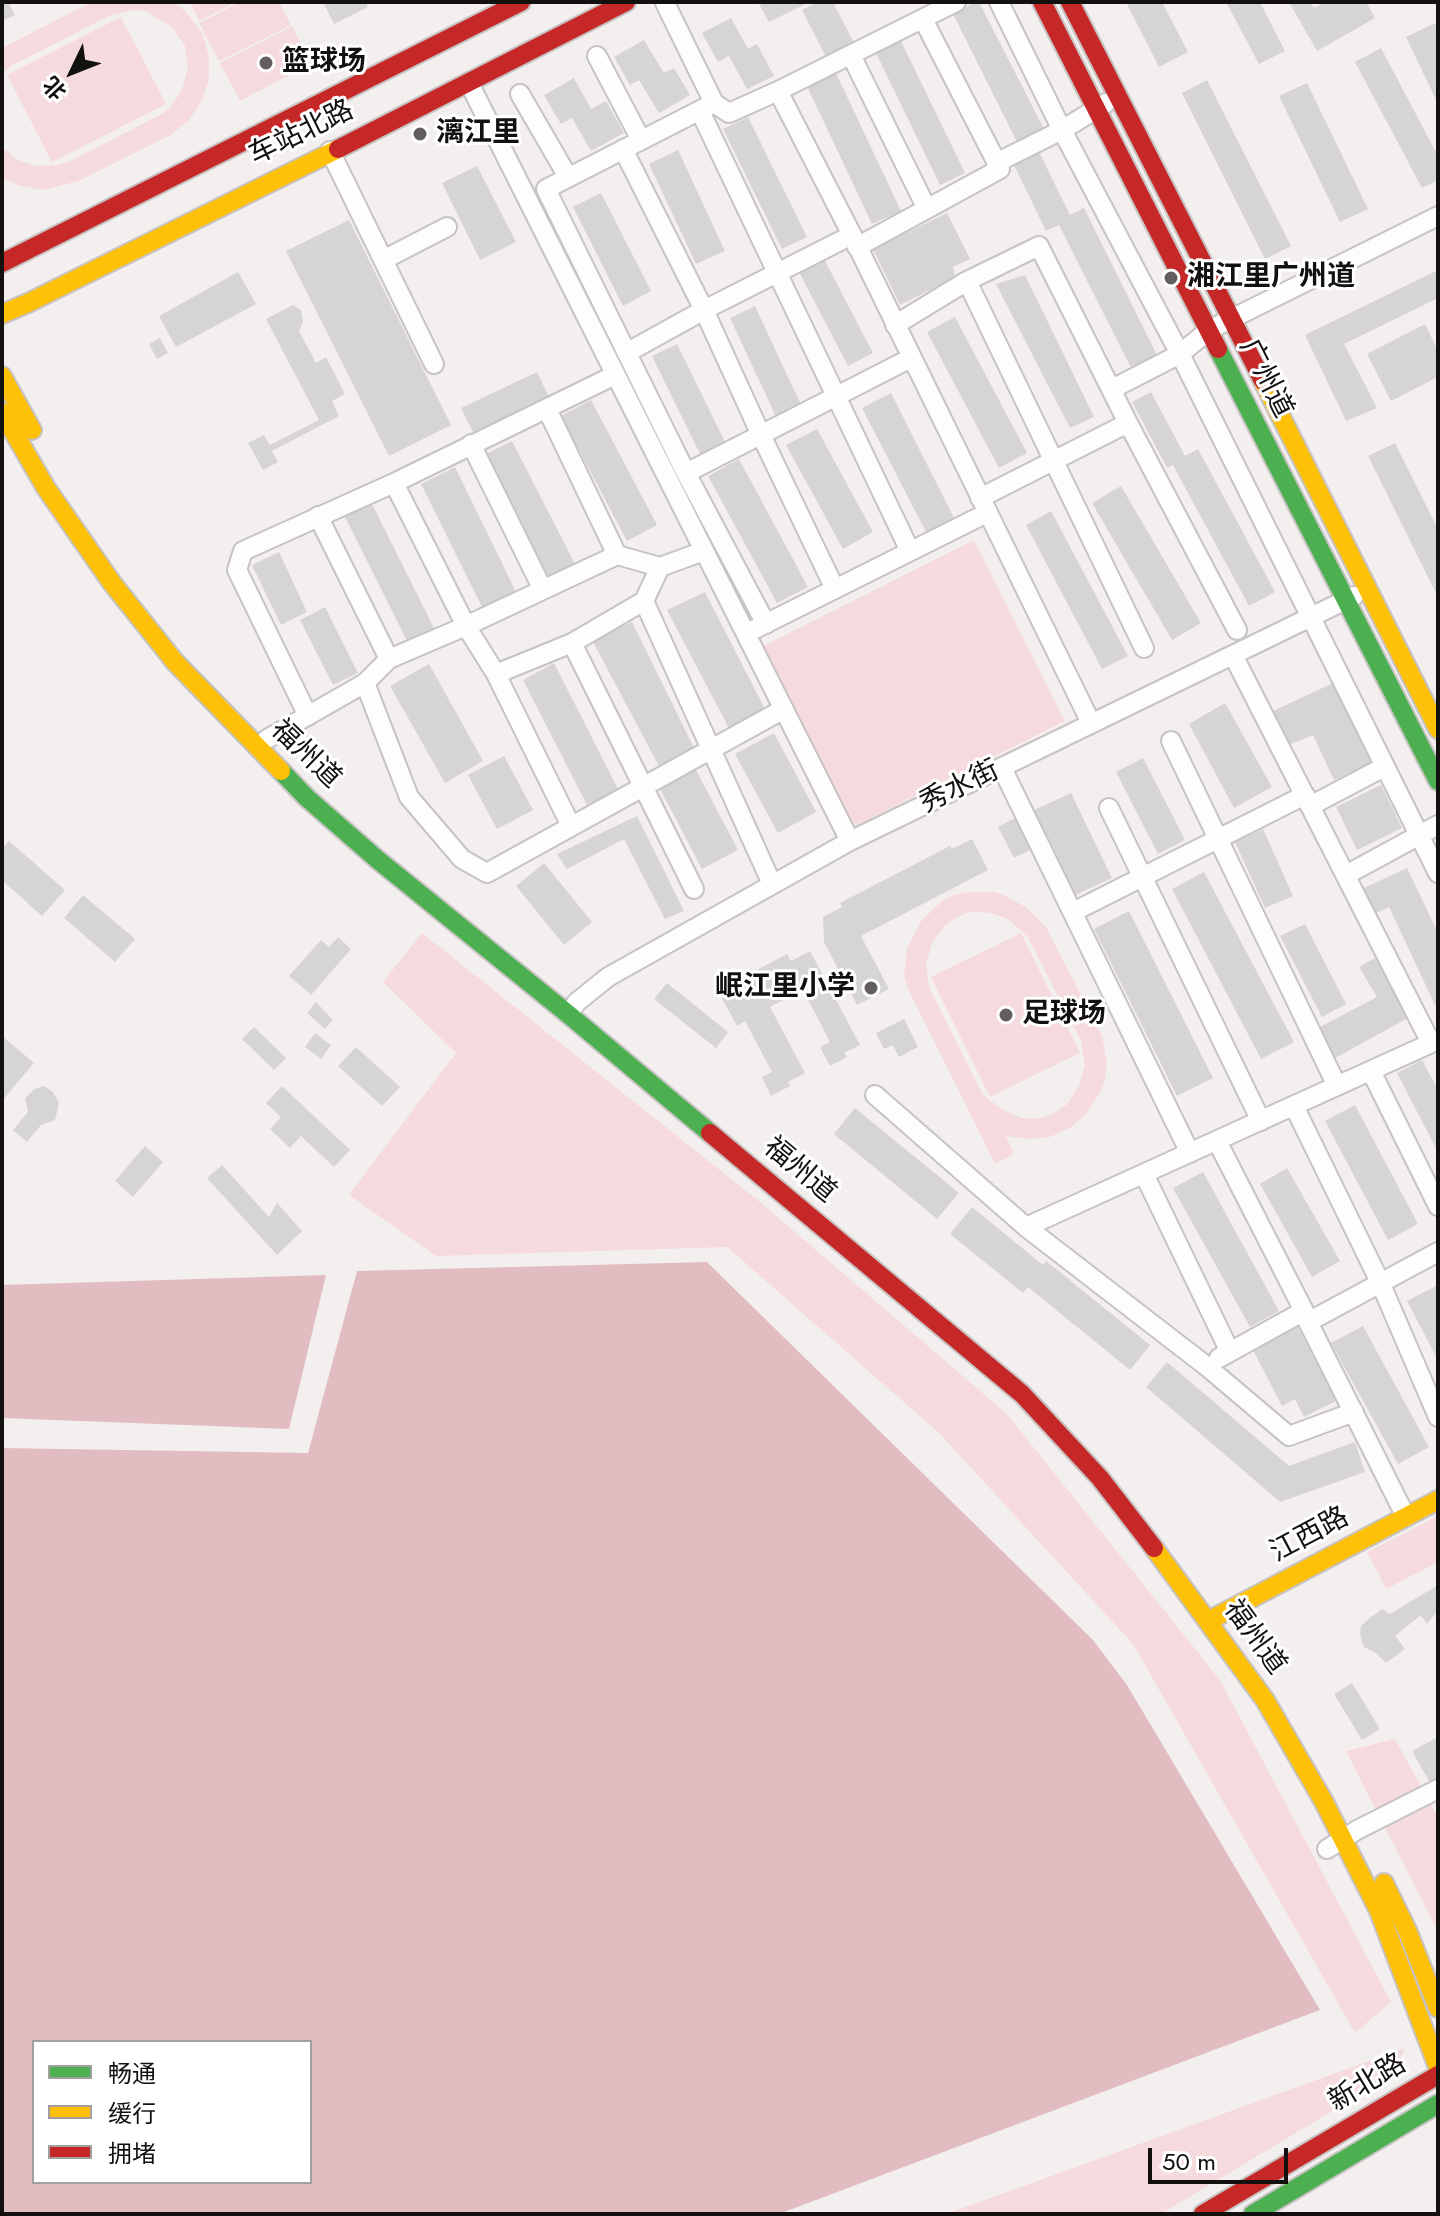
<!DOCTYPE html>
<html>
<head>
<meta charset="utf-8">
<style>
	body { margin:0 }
	#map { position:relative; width:1440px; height:2216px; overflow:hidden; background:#f4efef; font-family:Jost,"Noto Sans SC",sans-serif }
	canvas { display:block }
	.frame { position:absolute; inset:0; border:4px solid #131010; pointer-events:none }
	.legend { position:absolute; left:32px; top:2040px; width:280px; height:144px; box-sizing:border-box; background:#fff; border:2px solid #a19f9f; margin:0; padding:10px 14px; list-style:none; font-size:24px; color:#131010 }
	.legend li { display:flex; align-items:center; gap:16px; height:40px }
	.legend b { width:40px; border:2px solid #a19f9f }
	.north { position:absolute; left:32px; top:32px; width:80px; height:80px; -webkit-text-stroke:6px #fff; paint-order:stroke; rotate:227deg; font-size:22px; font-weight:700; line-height:32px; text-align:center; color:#131010 }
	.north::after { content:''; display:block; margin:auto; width:28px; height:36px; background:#131010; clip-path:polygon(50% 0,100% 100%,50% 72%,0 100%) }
	.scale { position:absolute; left:1148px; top:2148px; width:140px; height:36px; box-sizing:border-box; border:4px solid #131010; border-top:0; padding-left:10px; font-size:24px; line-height:28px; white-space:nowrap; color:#131010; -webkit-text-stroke:6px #fff; paint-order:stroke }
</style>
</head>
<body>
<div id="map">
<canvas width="1440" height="2216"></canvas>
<div class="frame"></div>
<ul class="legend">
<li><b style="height:10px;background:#4caf50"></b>畅通</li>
<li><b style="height:10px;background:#ffc107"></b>缓行</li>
<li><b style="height:10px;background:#c62828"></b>拥堵</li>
</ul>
<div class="north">北</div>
<div class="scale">50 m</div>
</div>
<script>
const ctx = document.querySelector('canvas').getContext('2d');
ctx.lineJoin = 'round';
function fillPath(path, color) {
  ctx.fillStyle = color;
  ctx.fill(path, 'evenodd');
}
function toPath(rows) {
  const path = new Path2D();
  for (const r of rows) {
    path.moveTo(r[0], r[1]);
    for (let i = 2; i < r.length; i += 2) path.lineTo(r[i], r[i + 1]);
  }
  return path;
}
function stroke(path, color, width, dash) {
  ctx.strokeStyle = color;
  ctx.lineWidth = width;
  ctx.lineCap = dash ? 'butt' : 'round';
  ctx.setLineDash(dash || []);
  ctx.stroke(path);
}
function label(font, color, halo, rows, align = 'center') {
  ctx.font = font + ' Jost,"Noto Sans SC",sans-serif';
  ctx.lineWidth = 6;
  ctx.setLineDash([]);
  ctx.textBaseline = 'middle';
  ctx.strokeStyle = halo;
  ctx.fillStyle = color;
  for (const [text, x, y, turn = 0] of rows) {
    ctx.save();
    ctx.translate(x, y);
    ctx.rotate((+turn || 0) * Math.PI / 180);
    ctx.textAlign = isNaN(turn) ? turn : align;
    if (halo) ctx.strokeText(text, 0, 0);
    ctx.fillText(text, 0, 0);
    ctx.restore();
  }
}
fillPath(toPath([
	[92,2,174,2,184,10,202,32,209,56,209,79,202,101,188,121,169,136,79,181,42,190,18,185,5,180,2,179,2,147,18,160,36,166,57,165,68,162,160,115,169,109,182,90,188,67,185,46,173,28,145,11,134,10,111,15,11,66,2,74,2,48],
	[190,2,236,2,199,21],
	[240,2,279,2,291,25,219,61,199,23],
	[121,17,166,104,52,162,7,75],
	[292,26,311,64,240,101,220,63],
	[974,540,1065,721,855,826,763,646],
	[968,892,994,892,1004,895,1027,908,1046,927,1102,1036,1107,1063,1105,1078,1101,1091,1086,1114,1070,1128,1050,1137,1028,1139,1006,1136,1014,1154,995,1164,908,989,904,976,907,948,921,921,941,902,954,895],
	[973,912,991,913,1008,919,1027,936,1081,1041,1085,1066,1079,1086,1066,1105,1051,1115,1041,1118,1021,1118,1003,1110,983,1095,929,987,926,965,932,943,946,924,964,914],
	[422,933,760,1202,1007,1414,1220,1680,1391,2002,1355,2033,1133,1644,938,1432,727,1247,436,1256,349,1195,456,1053,383,982],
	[1021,933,1080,1053,990,1097,931,977],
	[1438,1516,1438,1562,1386,1589,1367,1552],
	[1395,1739,1438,1817,1438,1932,1346,1751],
	[1405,2048,1394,2074,1161,2214,946,2214]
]), '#f5dbde');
fillPath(toPath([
	[707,1262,1093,1640,1127,1685,1320,2010,779,2214,2,2214,2,1448,308,1453,357,1271],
	[34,2042,310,2042,310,2182,34,2182],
	[326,1275,289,1429,2,1418,2,1285]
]), '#e1bdc2');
fillPath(toPath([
	[2,2,8,2,15,15,2,21],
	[323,2,365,2,368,7,334,24],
	[758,2,810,2,769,22],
	[818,2,833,2,854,43,826,57,802,10],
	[975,2,979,2,1044,129,1017,142,953,14],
	[1126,2,1162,2,1188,52,1159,67],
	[1226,2,1260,2,1285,51,1259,64],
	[1289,2,1310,2,1314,8,1325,2,1366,2,1375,18,1317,51],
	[731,18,748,49,757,44,774,76,747,89,729,56,718,62,702,33],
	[1435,23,1438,31,1438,104,1406,37],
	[900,39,965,173,940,185,875,51],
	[644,40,664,73,674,68,690,95,659,113,639,80,630,85,614,57],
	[1381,48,1438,156,1438,180,1422,188,1355,62],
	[835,71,901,211,872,224,806,84],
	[574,78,591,109,606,101,624,133,591,151,572,118,561,124,544,95],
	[1207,80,1291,246,1265,259,1182,93],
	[1307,83,1368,209,1340,222,1279,96],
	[748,117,807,237,782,249,723,129],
	[678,150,725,251,696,264,649,164],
	[1039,152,1070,215,1084,208,1157,355,1131,368,1059,225,1046,231,1014,165],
	[477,166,516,242,480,260,442,183],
	[601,193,651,291,623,306,573,207],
	[947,213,970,259,953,267,955,278,900,305,873,249],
	[349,220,451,425,389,456,286,251],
	[823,257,873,353,848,366,798,270],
	[1438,270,1438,298,1344,344,1377,408,1346,421,1305,335],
	[238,272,256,304,176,347,159,316],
	[1025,275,1094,417,1070,428,996,284],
	[293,305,301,310,303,322,299,331,316,363,326,357,345,394,332,401,339,416,272,451,278,462,263,470,248,443,264,435,270,445,319,420,266,319],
	[755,306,803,409,778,421,730,318],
	[955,317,1027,453,999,468,927,332],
	[1425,324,1438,351,1438,377,1391,401,1367,354],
	[160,338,168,353,157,359,149,344],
	[677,344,726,444,701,456,652,356],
	[537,372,549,397,473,432,461,408],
	[1151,392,1185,456,1198,449,1275,592,1249,606,1173,465,1167,468,1132,402],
	[891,393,954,518,926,532,862,408],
	[591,400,657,525,627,541,561,416],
	[817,429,873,532,843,549,786,445],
	[512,441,577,568,549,583,484,455],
	[1395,443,1438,529,1438,597,1368,456],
	[739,459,808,587,777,603,708,476],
	[455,467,517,594,484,611,421,484],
	[1121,486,1201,623,1172,640,1092,503],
	[371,502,435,630,408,643,344,515],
	[1051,511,1128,656,1102,669,1026,525],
	[279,552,307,612,281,625,252,565],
	[705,592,767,713,732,734,667,610],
	[325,607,358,673,333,685,300,620],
	[632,622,696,752,661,770,592,640],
	[554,663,619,791,588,807,523,680],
	[429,664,483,761,445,783,390,686],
	[1333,683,1371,763,1334,780,1313,735,1289,745,1273,711],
	[1225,703,1272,787,1234,808,1189,724],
	[774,733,816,812,778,833,735,754],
	[504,756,533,810,497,829,468,775],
	[1143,758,1185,840,1158,854,1116,772],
	[695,768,738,850,702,869,659,787],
	[1381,785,1402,828,1357,850,1336,807],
	[1071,793,1112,878,1073,896,1032,811],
	[637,816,684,911,665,919,624,839,567,869,557,854],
	[1015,818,1030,850,1014,858,998,827],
	[1263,829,1293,896,1265,908,1235,842],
	[972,839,988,870,861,936,889,989,857,1005,824,942,823,917,842,907,840,903,950,846,952,849],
	[9,841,65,890,42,916,2,880,2,849],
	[544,863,592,922,564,945,516,886],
	[1407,868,1438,933,1438,1003,1435,1005,1389,907,1374,914,1362,889],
	[1204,872,1294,1042,1261,1059,1172,889],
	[83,895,135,939,115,962,64,918],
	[1129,911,1213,1078,1177,1096,1094,929],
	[1305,924,1346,1004,1322,1017,1280,936],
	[338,937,351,949,311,995,289,976,321,940,329,947],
	[810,951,860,1045,844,1053,847,1057,830,1066,820,1047,830,1042,803,990,770,1007,805,1073,788,1082,790,1086,771,1096,762,1077,772,1072,745,1021,737,1026,718,991,787,954,791,961],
	[1375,958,1408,1018,1335,1058,1318,1028,1377,997,1359,967],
	[667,983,728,1032,716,1048,654,999],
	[316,1002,333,1020,325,1029,307,1013],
	[904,1019,918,1047,899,1057,893,1045,884,1049,876,1033],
	[254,1027,286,1058,274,1070,242,1039],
	[315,1033,331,1045,321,1059,305,1047],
	[2,1036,34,1063,2,1101],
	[356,1047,400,1087,382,1106,338,1066],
	[1422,1060,1438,1090,1438,1152,1397,1073],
	[44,1086,53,1092,59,1103,55,1120,41,1125,27,1142,13,1130,28,1112,25,1098,35,1089],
	[282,1086,350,1150,334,1167,301,1136,290,1148,270,1129,281,1117,266,1103],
	[1355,1105,1418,1224,1388,1240,1325,1121],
	[855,1108,959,1193,937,1219,834,1134],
	[145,1146,163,1162,133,1197,115,1181],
	[222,1165,269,1217,277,1203,302,1231,277,1255,207,1178],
	[1287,1168,1340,1261,1312,1277,1260,1184],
	[1203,1172,1279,1311,1250,1327,1173,1188],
	[972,1207,1043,1265,1046,1261,1150,1345,1130,1370,1028,1287,1023,1293,950,1234],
	[1438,1285,1438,1360,1407,1301],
	[1363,1326,1429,1447,1398,1464,1331,1343],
	[1298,1327,1336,1401,1304,1417,1295,1399,1282,1406,1253,1350],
	[1167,1362,1289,1466,1355,1442,1365,1472,1280,1502,1146,1387],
	[1438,1585,1438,1616,1436,1613,1427,1624,1421,1615,1395,1636,1405,1649,1386,1663,1376,1653,1364,1647,1360,1635,1361,1626,1370,1618,1382,1609,1390,1614],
	[1352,1683,1380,1729,1362,1740,1334,1694],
	[1438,1737,1438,1785,1433,1788,1412,1751]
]), '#d7d4d4');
const street = toPath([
	[999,2,1062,130,1180,354,1438,873],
	[665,3,714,103],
	[851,55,927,209],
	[597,56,641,140],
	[469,83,850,841],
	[778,91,852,235,1091,723],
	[520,94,568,177],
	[700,111,910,551],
	[623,149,704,310,761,435,835,589],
	[330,151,434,364],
	[996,163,1062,130,1106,103],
	[857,247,1000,169,923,19],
	[383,260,447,227],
	[967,281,1144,648],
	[895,325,967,281,1039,246,1128,423,1237,630],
	[628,352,704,310,852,235],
	[1112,389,1180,354,1209,330,1438,216],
	[547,409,617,555],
	[471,444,543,590],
	[686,473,911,358],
	[394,483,466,626,617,555,660,567],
	[980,498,1128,423],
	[318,516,389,659],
	[644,601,772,884],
	[766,624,686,473,546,189,714,103,729,113,778,91,956,2],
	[755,629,987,513],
	[572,643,694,889],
	[1233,655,1431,1043],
	[496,674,571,826],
	[365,683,409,797,462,859,487,873,784,709],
	[308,716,237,570,243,551,394,483,615,375],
	[267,739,365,683,389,659,466,626,496,674,572,643,644,601,660,567,704,551],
	[1171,741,1337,1086],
	[1002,768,1190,1153],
	[1310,806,1384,767],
	[1109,808,1261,1121],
	[1346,875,1438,825],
	[1073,912,1305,795],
	[568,1014,577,1002,608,977,850,841,1354,596],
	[1371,1071,1438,1206],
	[875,1095,1026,1227,1205,1365,1289,1436,1354,1412],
	[1294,1106,1380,1282,1438,1417],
	[1217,1141,1304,1311,1308,1322,1406,1517],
	[1144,1174,1230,1352],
	[1026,1227,1438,1040],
	[1308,1322,1438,1252],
	[1219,1358,1304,1311],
	[1327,1849,1357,1830,1438,1789]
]);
const fast = toPath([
	[1218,349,1438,781],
	[281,771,307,798,378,860,568,1014,710,1133],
	[1253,2214,1438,2104]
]);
const slow = toPath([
	[2,314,28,303,338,149],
	[2,376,32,430],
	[1263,381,1438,729],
	[2,412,46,488,112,583,175,662,281,771],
	[1154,1548,1265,1700,1324,1802,1379,1911,1438,2067],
	[1208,1621,1438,1500],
	[1384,1883,1407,1930,1438,2008]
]);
const jam = toPath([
	[1042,2,1218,349],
	[1070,2,1263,381],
	[338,149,626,2],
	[2,263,521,2],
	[710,1133,1022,1394,1100,1478,1154,1548],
	[1203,2214,1438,2075]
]);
stroke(street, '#c7c3c3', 22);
stroke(fast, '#c7c3c3', 22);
stroke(slow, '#c7c3c3', 22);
stroke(jam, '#c7c3c3', 22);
stroke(street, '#fdfdfd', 18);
stroke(fast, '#4caf50', 18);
stroke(slow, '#ffc107', 18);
stroke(jam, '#c62828', 18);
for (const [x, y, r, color] of [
	[266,63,8,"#625e5e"],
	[420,134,8,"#625e5e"],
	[1171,278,8,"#625e5e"],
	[871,988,8,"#625e5e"],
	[1006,1015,8,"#625e5e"]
]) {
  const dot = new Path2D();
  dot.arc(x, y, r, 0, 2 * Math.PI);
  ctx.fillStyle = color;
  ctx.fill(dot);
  stroke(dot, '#fff', 3);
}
label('bold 28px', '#131010', '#fff', [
	["篮球场",282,63],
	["漓江里",436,134],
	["湘江里广州道",1187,278],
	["岷江里小学",855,988,"right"],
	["足球场",1022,1015]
], 'left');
label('28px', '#131010', '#fff', [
	["车站北路",302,134,-26],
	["广州道",1265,379,63],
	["福州道",305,755,44],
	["秀水街",960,788,-26],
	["福州道",799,1171,40],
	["江西路",1310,1536,-28],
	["福州道",1254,1638,54],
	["新北路",1368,2084,-31]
]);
</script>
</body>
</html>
